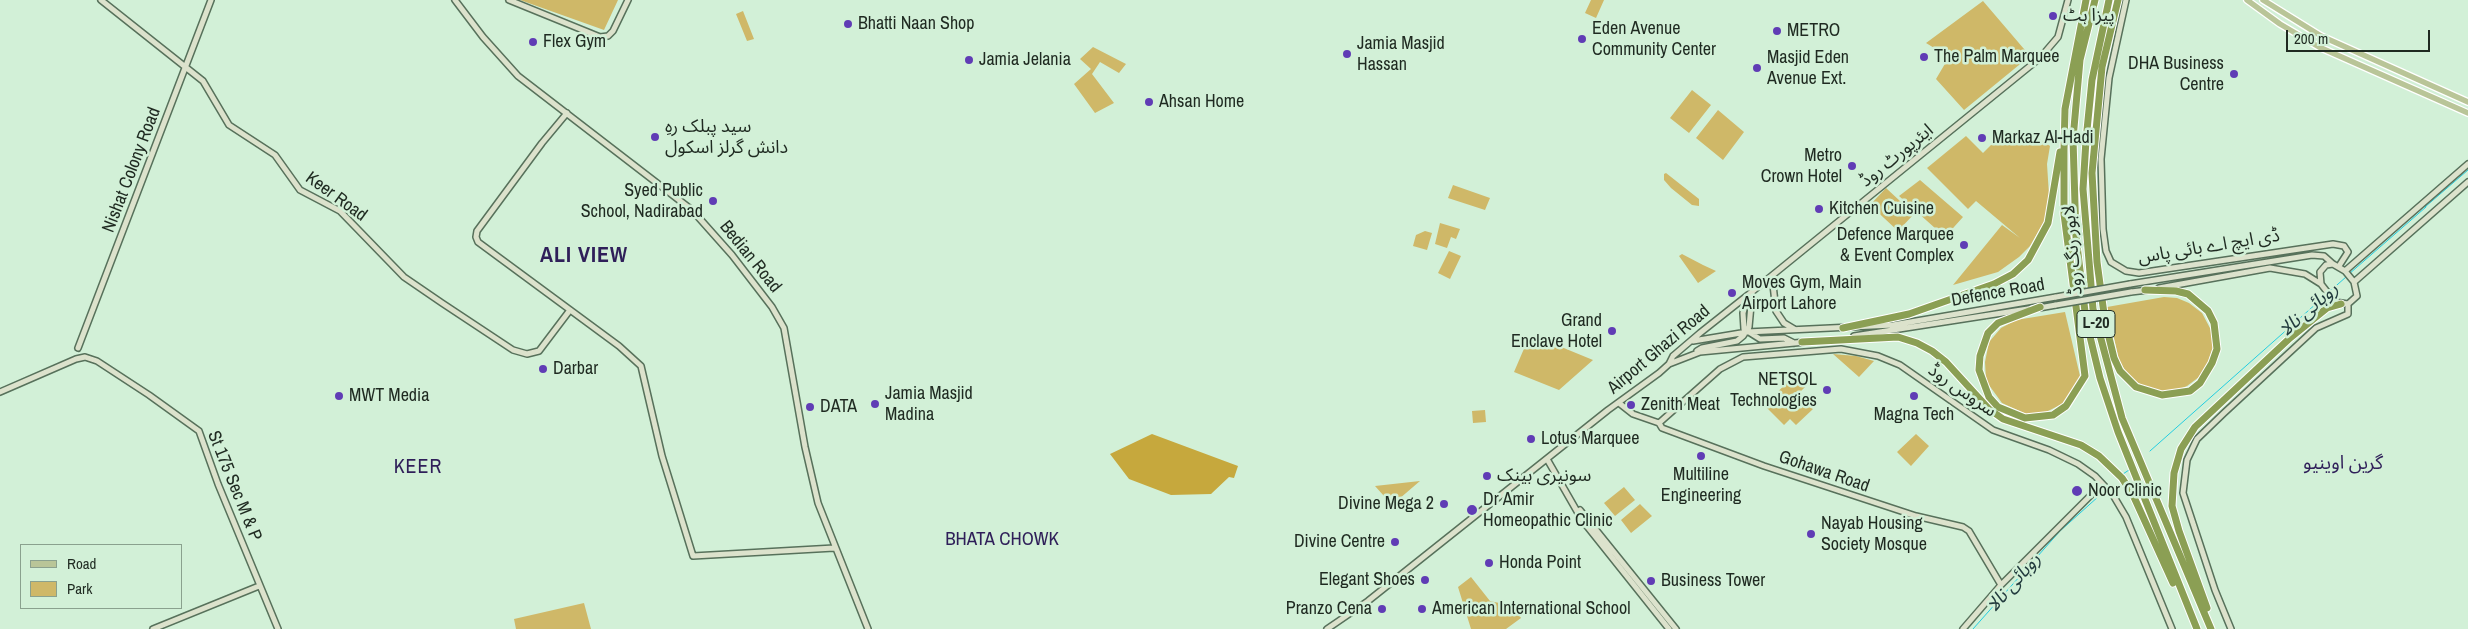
<!DOCTYPE html>
<html>
<head>
<meta charset="utf-8">
<style>
	body { margin:0 }
	#map { position:relative; width:2468px; height:629px; overflow:hidden; background:#d2f0d7; font-family:"Archivo Narrow",sans-serif }
	canvas { display:block }
	.legend { position:absolute; left:20px; top:544px; width:162px; height:65px; box-sizing:border-box; background:#d2f0d7; border:1px solid #8aa18e; margin:0; padding:6px 9px; list-style:none; font-size:15px; color:#1f2a21 }
	.legend li { display:flex; align-items:center; gap:10px; height:25px }
	.legend b { width:25px; border:1px solid #8aa18e }
	.scale { position:absolute; left:2286px; top:30px; width:144px; height:22px; box-sizing:border-box; border:2px solid #1f2a21; border-top:0; padding-left:6px; font-size:15px; line-height:18px; white-space:nowrap; color:#1f2a21; -webkit-text-stroke:4px #d2f0d7; paint-order:stroke }
</style>
</head>
<body>
<div id="map">
<canvas width="2468" height="629"></canvas>
<ul class="legend">
<li><b style="height:6px;background:#b9c598"></b>Road</li>
<li><b style="height:14px;background:#cfb868"></b>Park</li>
</ul>
<div class="scale">200 m</div>
</div>
<script>
const ctx = document.querySelector('canvas').getContext('2d');
ctx.lineJoin = 'round';
function fillPath(path, color) {
  ctx.fillStyle = color;
  ctx.fill(path, 'evenodd');
}
function toPath(rows) {
  const path = new Path2D();
  for (const r of rows) {
    path.moveTo(r[0], r[1]);
    for (let i = 2; i < r.length; i += 2) path.lineTo(r[i], r[i + 1]);
  }
  return path;
}
function stroke(path, color, width, dash) {
  ctx.strokeStyle = color;
  ctx.lineWidth = width;
  ctx.lineCap = dash ? 'butt' : 'round';
  ctx.setLineDash(dash || []);
  ctx.stroke(path);
}
function label(font, color, halo, rows, align = 'center') {
  ctx.font = font + ' "Archivo Narrow","Noto Sans Arabic",sans-serif';
  ctx.lineWidth = 5;
  ctx.setLineDash([]);
  ctx.textBaseline = 'middle';
  ctx.strokeStyle = halo;
  ctx.fillStyle = color;
  for (const [text, x, y, turn = 0] of rows) {
    ctx.save();
    ctx.translate(x, y);
    ctx.rotate((+turn || 0) * Math.PI / 180);
    ctx.textAlign = isNaN(turn) ? turn : align;
    if (halo) ctx.strokeText(text, 0, 0);
    ctx.fillText(text, 0, 0);
    ctx.restore();
  }
}
fillPath(toPath([
	[520,0,618,0,604,30],
	[1591,0,1604,0,1596,18,1585,13],
	[1983,1,2030,56,1964,110,1936,79,1949,57,1926,43],
	[743,11,754,39,747,41,736,14],
	[1093,47,1126,64,1119,73,1100,62,1092,74,1114,103,1095,113,1074,84,1091,69,1080,59],
	[1692,90,1711,105,1689,133,1670,118],
	[1718,110,1744,132,1723,160,1696,138],
	[2005,131,2015,132,2033,145,2038,138,2050,146,2047,164,2049,195,2046,218,2030,246,2019,257,1998,272,1953,285,2002,225,2020,238,1976,201,1968,209,1927,168,1966,136,1983,153],
	[1666,173,1699,199,1699,206,1692,205,1671,188,1664,180,1664,174],
	[1920,180,1963,217,1945,237,1899,196],
	[1453,185,1490,198,1485,210,1448,198],
	[1886,188,1914,214,1898,231,1870,205],
	[1440,223,1460,229,1456,239,1451,237,1447,248,1435,244],
	[1425,231,1432,233,1427,250,1413,246,1416,235],
	[1449,251,1461,256,1450,279,1438,273],
	[1682,254,1703,265,1716,271,1698,283,1679,256],
	[2164,297,2177,298,2189,303,2202,313,2211,330,2213,347,2208,362,2199,377,2187,386,2175,391,2162,392,2149,389,2135,381,2126,372,2119,360,2107,307],
	[2065,312,2080,376,2073,391,2062,404,2044,413,2026,414,2002,403,1986,381,1985,362,1989,342,2001,328,2016,320],
	[1529,337,1537,337,1593,360,1559,390,1514,372],
	[1833,354,1856,356,1874,361,1859,377],
	[1794,376,1805,387,1798,394,1813,409,1796,425,1790,419,1784,425,1764,405],
	[1485,410,1486,422,1473,423,1472,411],
	[1916,434,1929,446,1911,466,1897,452],
	[1420,481,1392,505,1375,486],
	[1624,487,1635,500,1615,516,1604,503],
	[1640,504,1652,516,1631,533,1621,520],
	[1471,577,1490,601,1513,606,1521,618,1506,629,1471,629,1458,587],
	[584,603,591,629,516,629,514,619]
]), '#cfb868');
fillPath(toPath([
	[1152,434,1238,466,1234,478,1229,477,1211,494,1171,495,1129,479,1110,454]
]), '#c6a83d');
stroke(toPath([
	[2425,207,2468,170],
	[2349,274,2426,207],
	[2329,292,2346,277],
	[2150,451,2326,295],
	[2123,474,2129,470],
	[1973,629,2060,531,2099,496]
]), '#23cde0', 1);
const secondary = toPath([
	[101,0,203,81,229,125,275,155,300,190,340,211,404,277,442,303,513,350,527,354,539,351,570,310],
	[455,0,483,37,518,76,692,210,732,255,772,307,784,328,805,447,818,503,868,629],
	[509,0,600,37,608,36,613,31,628,0],
	[2126,0,2109,78,2101,159,2103,229,2106,251,2111,262,2126,271,2139,273,2333,244,2344,246,2348,252,2339,266],
	[567,113,542,143,477,231,476,237,478,242,619,346,641,366,662,456,693,556,834,548],
	[2333,264,2345,271,2354,282,2357,296,2348,304,2335,302,2321,284,2320,272,2326,265,2333,264],
	[2345,271,2468,164],
	[1772,276,1776,311,1784,323,1794,329],
	[2354,282,2468,182],
	[2130,284,2312,255,2324,256,2333,264],
	[2159,288,2270,268,2305,274,2321,284],
	[2131,292,2148,290],
	[2039,308,2056,305],
	[1854,336,2028,309],
	[1693,341,1747,332,1893,325,2056,297],
	[1794,343,1784,338,1760,339,1744,329,1743,313,1748,295,2040,58,2058,37,2068,0],
	[78,348,211,0],
	[1697,351,1702,348,1737,341,1743,336,1749,327,1752,294],
	[1669,364,1700,352,1805,342],
	[0,392,76,359,85,357,97,361,149,395,199,431,218,484,278,629],
	[1619,403,1633,414,1659,423,1662,428,1764,466,1916,516,1963,527,1969,531,2001,585],
	[1659,423,1720,369,1743,357,1841,349,1878,356,1900,365,1993,430,2049,450,2078,464,2095,476,2113,495,2126,517,2172,629],
	[1547,459,1582,520,1669,629],
	[1580,510,1676,629],
	[153,629,259,586],
	[1327,629,1368,601,1608,410,1659,373,1669,364,1673,356,1700,333,1748,295],
	[1963,629,2001,585,2102,484],
	[2231,629,2215,590,2183,493,2187,460,2197,439,2224,413,2316,328,2348,314,2348,304]
]);
const primary = toPath([
	[2247,0,2280,24,2319,47,2468,113],
	[2263,0,2321,36,2468,102]
]);
const highway = toPath([
	[2095,0,2080,60,2073,139,2076,237,2086,320,2100,378,2118,432,2197,629],
	[2109,0,2092,80,2086,140,2083,189,2093,309,2122,418,2211,629],
	[2118,0,2102,67,2092,173,2097,262,2105,321,2114,358,2120,371,2136,387,2162,395,2190,391,2200,383,2212,363,2217,349,2214,323,2208,311,2188,294,2176,291,2145,290],
	[2040,307,1998,323,1988,333,1980,356,1979,370,1989,397,1998,407,2025,418,2053,415,2066,406,2085,376,2064,214,2064,150,2065,109,2086,0],
	[1843,328,1909,314,1994,284,2013,274,2028,260,2048,223,2060,152],
	[1802,342,1898,337,1917,343,1932,351,1946,362,1989,409,2003,419,2081,445,2099,456,2122,478,2133,495,2173,583],
	[2207,608,2179,531,2172,506,2174,473,2181,449,2195,427,2290,338,2327,308,2341,304]
]);
stroke(secondary, '#57715b', 8);
stroke(primary, '#fff', 8);
stroke(highway, '#fff', 9);
stroke(secondary, '#dce2cc', 5);
stroke(primary, '#b9c598', 5.5);
stroke(highway, '#8b9f54', 7);
const secondaryBridge = toPath([
	[2056,297,2130,284],
	[2056,305,2131,292]
]);
stroke(secondaryBridge, '#57715b', 8, []);
stroke(secondaryBridge, '#dce2cc', 5);
for (const [x, y, r, color] of [
	[2053,16,5,"#603cb5"],
	[848,24,5,"#603cb5"],
	[1777,31,5,"#603cb5"],
	[1582,39,5,"#603cb5"],
	[533,42,5,"#603cb5"],
	[1347,54,5,"#603cb5"],
	[1924,57,5,"#603cb5"],
	[969,60,5,"#603cb5"],
	[1757,68,5,"#603cb5"],
	[2234,74,5,"#603cb5"],
	[1149,102,5,"#603cb5"],
	[655,137,5,"#603cb5"],
	[1982,138,5,"#603cb5"],
	[1852,166,5,"#603cb5"],
	[713,201,5,"#603cb5"],
	[1819,209,5,"#603cb5"],
	[1964,245,5,"#603cb5"],
	[1732,293,5,"#603cb5"],
	[1612,331,5,"#603cb5"],
	[543,369,5,"#603cb5"],
	[1827,390,5,"#603cb5"],
	[339,396,5,"#603cb5"],
	[1914,396,5,"#603cb5"],
	[875,404,5,"#603cb5"],
	[1631,405,5,"#603cb5"],
	[810,407,5,"#603cb5"],
	[1531,439,5,"#603cb5"],
	[1701,456,5,"#603cb5"],
	[1487,476,5,"#603cb5"],
	[2077,491,6,"#603cb5"],
	[1444,504,5,"#603cb5"],
	[1472,510,6,"#603cb5"],
	[1811,534,5,"#603cb5"],
	[1395,542,5,"#603cb5"],
	[1489,563,5,"#603cb5"],
	[1425,580,5,"#603cb5"],
	[1651,581,5,"#603cb5"],
	[1382,609,5,"#603cb5"],
	[1422,609,5,"#603cb5"]
]) {
  const dot = new Path2D();
  dot.arc(x, y, r, 0, 2 * Math.PI);
  ctx.fillStyle = color;
  ctx.fill(dot);
  stroke(dot, '#d2f0d7', 2);
}
for (const [x, y, w] of [
	[2096,324,38]
]) {
  const box = new Path2D();
  box.roundRect(x - w / 2, y - 13.5, w, 27, 4);
  ctx.fillStyle = '#d2f0d7';
  ctx.fill(box);
  stroke(box, '#1f2a21', 1);
}
label('bold 16px', '#1f2a21', null, [
	["L-20",2096,324]
]);
label('18px', '#1f2a21', '#d2f0d7', [
	["پیزا ہٹ",2063,16],
	["Bhatti Naan Shop",858,24],
	["Eden Avenue",1592,29],
	["Community Center",1592,50],
	["METRO",1787,31],
	["Flex Gym",543,42],
	["Jamia Masjid",1357,44],
	["Hassan",1357,65],
	["The Palm Marquee",1934,57],
	["Masjid Eden",1767,58],
	["Avenue Ext.",1767,79],
	["Jamia Jelania",979,60],
	["DHA Business",2224,64,"right"],
	["Centre",2224,85,"right"],
	["Ahsan Home",1159,102],
	["سید پبلک رہِ",665,127],
	["دانش گرلز اسکول",665,148],
	["Markaz Al-Hadi",1992,138],
	["Metro",1842,156,"right"],
	["Crown Hotel",1842,177,"right"],
	["Syed Public",703,191,"right"],
	["School, Nadirabad",703,212,"right"],
	["Kitchen Cuisine",1829,209],
	["Defence Marquee",1954,235,"right"],
	["& Event Complex",1954,256,"right"],
	["Moves Gym, Main",1742,283],
	["Airport Lahore",1742,304],
	["Grand",1602,321,"right"],
	["Enclave Hotel",1602,342,"right"],
	["Darbar",553,369],
	["NETSOL",1817,380,"right"],
	["Technologies",1817,401,"right"],
	["Jamia Masjid",885,394],
	["Madina",885,415],
	["MWT Media",349,396],
	["Zenith Meat",1641,405],
	["DATA",820,407],
	["Magna Tech",1914,415,"center"],
	["Lotus Marquee",1541,439],
	["Multiline",1701,475,"center"],
	["Engineering",1701,496,"center"],
	["سونیری بینک",1497,476],
	["Noor Clinic",2088,491],
	["Dr Amir",1483,500],
	["Homeopathic Clinic",1483,521],
	["Divine Mega 2",1434,504,"right"],
	["Nayab Housing",1821,524],
	["Society Mosque",1821,545],
	["Divine Centre",1385,542,"right"],
	["Honda Point",1499,563],
	["Elegant Shoes",1415,580,"right"],
	["Business Tower",1661,581],
	["Pranzo Cena",1372,609,"right"],
	["American International School",1432,609]
], 'left');
label('18px', '#1f2a21', '#d2f0d7', [
	["ایئرپورٹ روڈ",1897,156,-39],
	["Nishat Colony Road",132,170,-69],
	["Keer Road",336,197,36],
	["ڈی ایچ اے بائی پاس",2209,247,-9],
	["لاہور رنگ روڈ",2073,250,-95],
	["Bedian Road",750,257,51],
	["Defence Road",1998,293,-10],
	["Airport Ghazi Road",1659,350,-40],
	["سروس روڈ",1962,391,35],
	["Gohawa Road",1824,472,19],
	["St 175 Sec M & P",234,486,68]
]);
label('italic 19px', '#223b3e', '#d2f0d7', [
	["روہائی نالا",2309,310,-41],
	["روہائی نالا",2014,583,-49]
]);
label('19px', '#2f1f59', '#d2f0d7', [
	["گرین اوینیو",2343,464],
	["BHATA CHOWK",1002,540]
]);
ctx.letterSpacing = '1px';
label('20px', '#2f1f59', '#d2f0d7', [
	["KEER",418,468]
]);
ctx.letterSpacing = '0px';
ctx.letterSpacing = '1px';
label('bold 22px', '#2f1f59', '#d2f0d7', [
	["ALI VIEW",584,256]
]);
ctx.letterSpacing = '0px';
</script>
</body>
</html>
